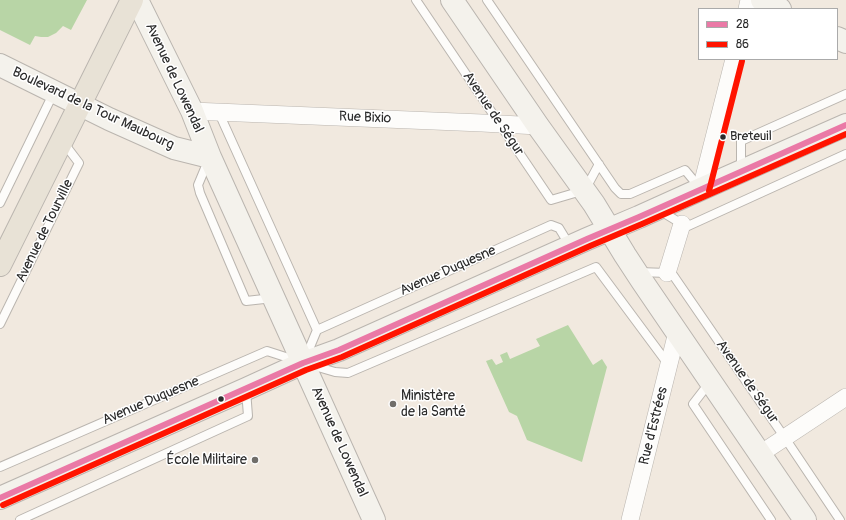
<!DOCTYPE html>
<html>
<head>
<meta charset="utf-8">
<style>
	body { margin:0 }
	#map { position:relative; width:846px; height:520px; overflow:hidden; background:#f1e9df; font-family:Pangolin,sans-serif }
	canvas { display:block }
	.legend { position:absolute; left:698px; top:8px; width:140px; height:52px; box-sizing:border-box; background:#fff; border:1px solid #aaa; margin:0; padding:5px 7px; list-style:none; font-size:12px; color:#2b2b2b }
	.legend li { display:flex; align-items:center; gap:8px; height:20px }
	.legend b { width:20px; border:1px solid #aaa }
</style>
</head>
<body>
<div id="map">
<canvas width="846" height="520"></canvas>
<ul class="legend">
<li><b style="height:5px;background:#ea79a6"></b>28</li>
<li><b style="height:5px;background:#ff1400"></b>86</li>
</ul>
</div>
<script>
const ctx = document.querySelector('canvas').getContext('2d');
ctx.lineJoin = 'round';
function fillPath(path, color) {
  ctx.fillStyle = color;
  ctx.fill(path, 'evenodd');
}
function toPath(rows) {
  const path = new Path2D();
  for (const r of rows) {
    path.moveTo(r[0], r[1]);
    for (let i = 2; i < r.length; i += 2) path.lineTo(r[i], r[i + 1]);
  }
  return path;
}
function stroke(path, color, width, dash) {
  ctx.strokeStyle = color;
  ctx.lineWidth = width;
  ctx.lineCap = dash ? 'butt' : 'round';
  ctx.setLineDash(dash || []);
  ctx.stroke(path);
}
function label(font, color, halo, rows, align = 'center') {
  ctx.font = font + ' Pangolin,sans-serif';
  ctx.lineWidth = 3;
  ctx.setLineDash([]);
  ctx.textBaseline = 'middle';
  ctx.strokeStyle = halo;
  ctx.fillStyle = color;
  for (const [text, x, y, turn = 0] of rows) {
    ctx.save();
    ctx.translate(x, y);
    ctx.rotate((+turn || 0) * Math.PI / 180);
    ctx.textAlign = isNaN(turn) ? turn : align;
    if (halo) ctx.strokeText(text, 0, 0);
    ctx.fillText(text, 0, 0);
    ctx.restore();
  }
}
fillPath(toPath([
	[0,0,87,0,71,30,63,26,56,33,48,37,41,37,35,36,30,45,0,30],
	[568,325,593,365,602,359,607,367,582,462,527,440,517,416,509,412,486,361,492,359,496,365,503,362,500,355,507,352,510,359,540,346,536,339]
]), '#b8d5a6');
const lane = toPath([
	[416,0,551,200,585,190,599,164],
	[487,0,615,188,621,194,630,194,685,170,700,188],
	[219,113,317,330],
	[208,161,198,185,200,193,246,301,273,298],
	[741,169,741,141,846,94],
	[0,203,54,92],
	[659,210,682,224,688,226,846,154],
	[639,272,667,273,673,275,785,438,840,520],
	[0,324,79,163,63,142],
	[317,330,551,225,559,228,570,246],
	[305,359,317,330],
	[311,365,335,372,348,373,596,267,668,364],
	[710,382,693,404,771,520],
	[0,467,267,351,298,361],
	[20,520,248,416,246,390]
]);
const street = toPath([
	[747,9,749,0],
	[192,111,482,123,538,126],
	[701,189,734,59],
	[667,273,682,224],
	[760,454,846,397],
	[630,520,677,332]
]);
const secondary = toPath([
	[137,0,192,111,210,157,374,520],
	[452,0,538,126,594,204,625,255,642,281,805,520],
	[762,0,780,9],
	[837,38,846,42],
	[0,65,109,119,174,148,210,157],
	[0,498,246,389,303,363,339,350,587,239,639,217,701,189,846,125]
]);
const primary = toPath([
	[0,265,132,0]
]);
stroke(lane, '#bab5af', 10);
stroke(street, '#bab5af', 18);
stroke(secondary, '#bab5af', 24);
stroke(primary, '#bab5af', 24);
stroke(lane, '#fdfcfa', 8);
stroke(street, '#fdfcfa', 17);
stroke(secondary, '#f4f2ec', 22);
stroke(primary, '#e8e2d6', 22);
stroke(toPath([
	[0,498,303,363,339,350,587,239,639,217,846,125]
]), '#ea79a6', 6);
stroke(toPath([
	[709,191,742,61],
	[3,505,306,370,342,357,590,246,642,224,846,134]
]), '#ff1400', 6);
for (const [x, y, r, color] of [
	[723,137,3.5,"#2b2b2b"],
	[221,399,3.5,"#2b2b2b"],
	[393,404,4,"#706e6a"],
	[255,460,4,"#706e6a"]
]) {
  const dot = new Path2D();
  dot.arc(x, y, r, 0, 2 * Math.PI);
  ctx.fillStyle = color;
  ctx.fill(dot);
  stroke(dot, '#fff', 1.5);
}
label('13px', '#2b2b2b', '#fff', [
	["Breteuil",730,137]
], 'left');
label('14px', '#2b2b2b', '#fff', [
	["Avenue de Lowendal",174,78,65],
	["Boulevard de la Tour Maubourg",93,109,25],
	["Avenue de Ségur",493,114,56],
	["Rue Bixio",365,118,2],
	["Avenue de Tourville",45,231,-64],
	["Avenue Duquesne",448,271,-24],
	["Avenue de Ségur",747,382,55],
	["Avenue Duquesne",151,401,-23],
	["Rue d'Estrées",654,426,-76],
	["Avenue de Lowendal",339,442,66]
]);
label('14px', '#2b2b2b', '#fff', [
	["Ministère",401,396],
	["de la Santé",401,412],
	["École Militaire",247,460,"right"]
], 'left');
</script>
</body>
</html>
